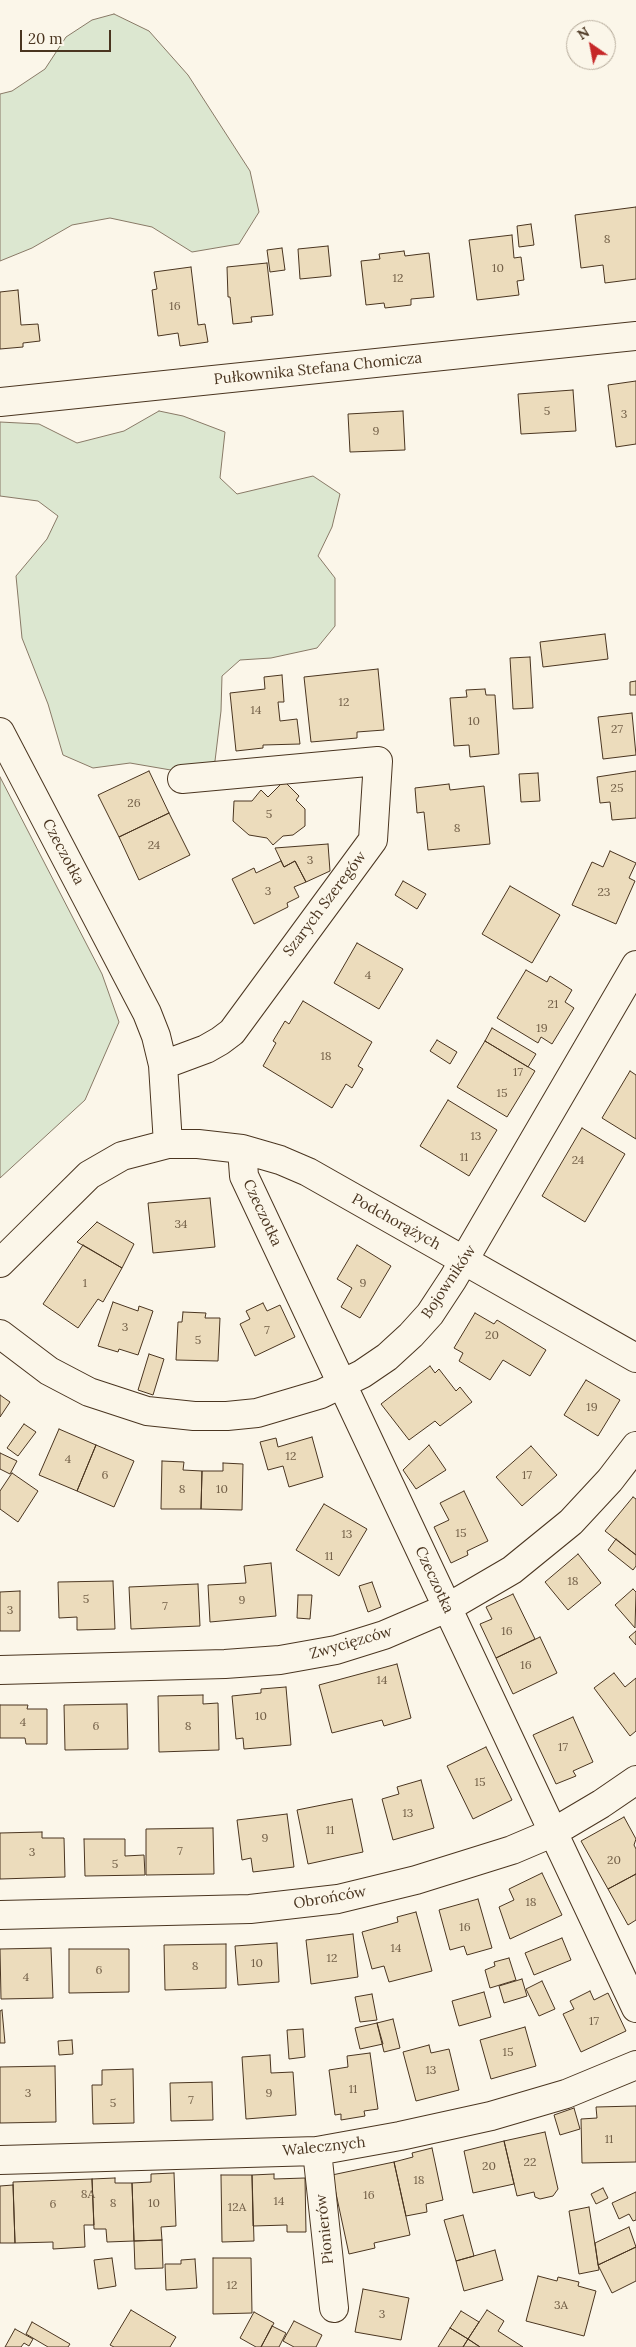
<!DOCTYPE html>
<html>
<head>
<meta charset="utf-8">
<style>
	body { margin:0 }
	#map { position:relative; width:636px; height:2347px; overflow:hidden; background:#fbf6e9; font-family:Lora,serif }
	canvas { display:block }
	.north { position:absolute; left:566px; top:20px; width:50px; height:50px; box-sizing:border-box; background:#fbf6e9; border:1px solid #b4a999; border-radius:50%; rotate:327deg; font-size:14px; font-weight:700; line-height:20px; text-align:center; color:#4a3520 }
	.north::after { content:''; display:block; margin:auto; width:18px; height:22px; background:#c62828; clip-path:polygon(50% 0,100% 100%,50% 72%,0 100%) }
	.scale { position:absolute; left:20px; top:30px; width:91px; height:22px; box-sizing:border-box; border:2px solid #4a3520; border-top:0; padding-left:6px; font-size:15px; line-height:18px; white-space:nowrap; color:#4a3520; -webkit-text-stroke:4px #fbf6e9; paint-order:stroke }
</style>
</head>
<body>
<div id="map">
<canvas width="636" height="2347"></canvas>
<div class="north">N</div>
<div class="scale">20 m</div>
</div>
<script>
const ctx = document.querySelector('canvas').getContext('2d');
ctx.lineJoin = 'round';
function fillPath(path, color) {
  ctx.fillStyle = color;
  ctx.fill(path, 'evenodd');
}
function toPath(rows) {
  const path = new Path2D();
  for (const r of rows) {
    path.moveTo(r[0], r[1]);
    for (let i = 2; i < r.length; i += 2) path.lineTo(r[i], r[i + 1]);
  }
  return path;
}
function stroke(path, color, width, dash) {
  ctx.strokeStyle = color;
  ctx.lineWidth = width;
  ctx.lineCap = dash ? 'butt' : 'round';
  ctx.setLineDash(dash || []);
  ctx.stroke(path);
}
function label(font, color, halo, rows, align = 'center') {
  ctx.font = font + ' Lora,serif';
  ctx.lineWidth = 4;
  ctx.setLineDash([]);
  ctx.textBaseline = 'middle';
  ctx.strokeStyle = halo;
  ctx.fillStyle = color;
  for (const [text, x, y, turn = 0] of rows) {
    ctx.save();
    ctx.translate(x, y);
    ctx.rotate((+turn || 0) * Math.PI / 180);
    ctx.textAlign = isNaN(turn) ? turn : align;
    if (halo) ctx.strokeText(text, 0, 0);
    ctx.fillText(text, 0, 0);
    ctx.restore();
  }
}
const green = toPath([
	[114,14,149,31,188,75,250,171,259,212,239,244,192,252,152,227,110,218,72,225,32,248,0,261,0,94,12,91,45,69,66,37,92,20,114,14],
	[159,411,183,416,225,432,220,478,237,494,313,476,340,494,332,527,318,556,335,578,335,626,317,648,271,658,240,660,222,676,221,711,215,761,194,774,130,763,93,768,63,755,48,704,22,638,16,576,47,539,58,516,38,501,0,496,0,422,39,424,77,443,124,431,159,411],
	[0,777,102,974,119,1022,85,1100,0,1178,0,777]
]);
fillPath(green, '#dce7d0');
stroke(green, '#887966', 1);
const building = toPath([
	[636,207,636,279,605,283,603,265,581,268,575,215,636,207],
	[531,224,534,245,519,247,517,226,531,224],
	[512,235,514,258,521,257,524,280,517,281,519,295,477,300,469,240,512,235],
	[328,246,331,276,300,279,298,249,328,246],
	[282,248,285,270,270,272,267,250,282,248],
	[404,251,405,256,429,253,434,297,411,299,411,305,385,308,384,303,366,305,361,261,380,259,379,254,404,251],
	[267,263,273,315,251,317,252,322,233,324,230,297,228,297,227,267,267,263],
	[191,267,198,325,205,324,208,342,180,346,178,333,158,336,152,290,157,289,154,272,191,267],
	[18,290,21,325,38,324,40,341,23,343,23,347,0,349,0,292,18,290],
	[636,381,636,444,616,447,608,385,636,381],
	[573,390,576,431,521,434,518,394,573,390],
	[403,411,405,450,350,452,348,414,403,411],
	[605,634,608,659,543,667,540,642,605,634],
	[530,657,533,708,513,709,510,658,530,657],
	[378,669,384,730,357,732,357,738,311,742,304,677,378,669],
	[282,675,284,702,278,702,280,721,297,719,300,744,263,745,263,748,236,751,230,693,265,689,264,677,282,675],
	[636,681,636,695,630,695,630,682,636,681],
	[485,689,486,695,495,695,499,754,470,757,469,745,454,746,450,698,467,697,466,690,485,689],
	[632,713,636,755,603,759,598,717,632,713],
	[149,771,169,813,119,837,98,795,149,771],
	[636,771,636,818,612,820,610,802,600,803,597,777,636,771],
	[538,773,540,801,521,802,519,774,538,773],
	[284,781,299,796,296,800,305,809,305,826,293,835,283,836,273,845,267,838,249,835,233,821,234,801,252,801,261,790,268,797,284,781],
	[449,784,450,790,484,786,490,844,428,850,424,812,417,813,415,788,449,784],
	[169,813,190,855,139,880,119,837,169,813],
	[328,844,330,871,306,882,295,861,284,867,275,848,328,844],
	[610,851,636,863,629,878,635,881,616,924,572,905,592,862,603,867,610,851],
	[281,861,284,867,295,861,306,882,294,887,299,897,287,903,288,907,254,924,232,879,254,868,256,873,281,861],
	[403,881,426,894,417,909,395,895,403,881],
	[510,886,560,915,532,963,482,934,510,886],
	[357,943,403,969,379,1009,334,983,357,943],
	[526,970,547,982,550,976,572,990,565,1002,574,1008,552,1044,541,1037,538,1043,497,1018,526,970],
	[303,1001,372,1042,358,1066,363,1069,352,1088,346,1084,332,1108,263,1066,276,1043,273,1041,285,1021,289,1024,303,1001],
	[492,1028,536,1054,528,1067,485,1041,492,1028],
	[437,1040,457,1052,450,1064,430,1051,437,1040],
	[485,1041,535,1071,507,1117,457,1087,485,1041],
	[630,1071,636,1075,636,1139,602,1118,630,1071],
	[448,1100,497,1130,469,1176,420,1146,448,1100],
	[582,1128,625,1154,585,1222,542,1196,582,1128],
	[210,1198,215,1247,153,1253,148,1203,210,1198],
	[97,1222,134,1244,122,1268,77,1242,97,1222],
	[83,1245,122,1268,103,1302,98,1299,78,1328,43,1304,83,1245],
	[357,1245,391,1266,360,1318,341,1307,352,1288,337,1279,357,1245],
	[113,1302,138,1311,139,1306,153,1311,138,1355,119,1349,118,1352,98,1346,113,1302],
	[263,1303,267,1311,280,1305,295,1337,255,1356,240,1324,250,1319,246,1311,263,1303],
	[183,1312,206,1313,205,1318,220,1318,218,1361,176,1360,178,1322,182,1322,183,1312],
	[475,1313,494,1324,497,1320,546,1350,530,1376,503,1360,490,1380,459,1361,463,1353,454,1348,475,1313],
	[149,1354,164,1359,153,1395,138,1390,149,1354],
	[430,1366,435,1373,439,1369,456,1391,460,1387,472,1402,440,1426,435,1421,409,1440,381,1404,430,1366],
	[586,1380,620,1400,598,1436,564,1415,586,1380],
	[0,1395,10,1402,0,1417,0,1395],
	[24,1424,36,1432,18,1456,7,1448,24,1424],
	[59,1429,96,1445,77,1491,39,1475,59,1429],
	[312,1437,323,1477,289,1487,283,1466,268,1470,260,1442,276,1438,278,1447,312,1437],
	[96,1445,134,1461,114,1507,77,1491,96,1445],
	[429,1445,446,1470,416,1489,403,1470,429,1445],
	[531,1446,557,1475,522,1506,496,1477,531,1446],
	[0,1453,17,1461,10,1474,0,1469,0,1453],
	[162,1461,184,1462,183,1470,202,1471,201,1509,161,1509,162,1461],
	[223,1463,243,1464,242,1510,201,1509,202,1471,223,1471,223,1463],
	[12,1473,38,1491,18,1522,0,1509,0,1491,12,1473],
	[464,1491,488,1541,467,1551,468,1555,451,1563,434,1527,449,1520,440,1503,464,1491],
	[633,1497,636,1499,636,1555,605,1531,633,1497],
	[324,1504,367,1529,339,1576,296,1550,324,1504],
	[616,1539,636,1555,636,1566,633,1570,608,1550,616,1539],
	[578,1554,601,1583,568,1610,545,1582,578,1554],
	[271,1563,276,1616,210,1622,208,1585,246,1583,244,1566,271,1563],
	[113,1581,115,1629,77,1630,77,1617,59,1618,58,1582,113,1581],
	[372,1582,381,1607,368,1612,359,1586,372,1582],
	[198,1584,200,1626,131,1629,129,1587,198,1584],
	[633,1589,636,1592,635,1628,615,1605,633,1589],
	[20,1591,20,1631,0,1631,0,1592,20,1591],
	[513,1594,535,1639,496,1658,480,1624,492,1619,486,1607,513,1594],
	[298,1595,312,1595,310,1619,297,1618,298,1595],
	[636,1631,636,1645,629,1637,636,1631],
	[540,1637,557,1673,513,1694,496,1658,540,1637],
	[397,1664,411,1718,384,1726,382,1720,332,1733,319,1685,397,1664],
	[614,1673,625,1687,636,1678,636,1731,630,1736,594,1688,614,1673],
	[286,1687,291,1745,244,1749,243,1738,236,1739,232,1696,261,1693,261,1689,286,1687],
	[203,1695,203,1704,218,1703,219,1750,159,1752,158,1696,203,1695],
	[127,1704,128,1749,65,1750,64,1705,127,1704],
	[0,1705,28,1705,27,1709,47,1709,47,1744,26,1744,25,1738,0,1738,0,1705],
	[573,1717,593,1762,573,1771,576,1776,556,1784,533,1735,573,1717],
	[486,1747,512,1800,473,1819,447,1766,486,1747],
	[421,1780,434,1828,393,1840,382,1799,399,1794,397,1787,421,1780],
	[352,1799,363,1852,308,1864,297,1810,352,1799],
	[287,1814,294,1867,253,1872,251,1858,242,1860,237,1820,287,1814],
	[624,1817,636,1839,634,1845,636,1849,636,1874,608,1889,581,1841,624,1817],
	[213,1828,214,1874,146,1875,146,1829,213,1828],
	[42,1832,42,1838,64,1838,65,1877,0,1879,0,1833,42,1832],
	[84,1839,125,1839,125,1856,144,1855,145,1875,85,1876,84,1839],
	[542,1873,562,1915,510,1939,499,1907,514,1900,509,1889,542,1873],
	[636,1874,636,1920,628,1925,608,1889,636,1874],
	[478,1899,492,1948,467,1955,464,1946,450,1950,439,1910,478,1899],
	[416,1912,432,1971,389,1982,384,1966,372,1969,362,1932,398,1922,397,1917,416,1912],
	[353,1934,358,1977,311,1984,306,1940,353,1934],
	[562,1938,571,1960,534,1975,525,1953,562,1938],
	[277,1943,279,1982,238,1985,235,1946,277,1943],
	[226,1944,226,1988,165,1990,164,1945,226,1944],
	[51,1948,53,1998,1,1999,0,1949,51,1948],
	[69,1949,129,1949,129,1992,69,1993,69,1949],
	[509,1958,516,1980,490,1988,485,1970,495,1966,494,1962,509,1958],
	[522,1979,527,1996,504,2003,499,1986,522,1979],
	[542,1981,555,2009,539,2016,526,1989,542,1981],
	[590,1991,594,2000,608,1993,626,2031,581,2052,563,2014,574,2009,570,2001,590,1991],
	[484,1992,491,2017,459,2026,452,2001,484,1992],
	[372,1994,377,2020,360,2022,355,1997,372,1994],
	[2,2010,5,2043,0,2043,0,2011,2,2010],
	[393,2019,400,2048,384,2052,377,2023,393,2019],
	[377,2023,383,2044,360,2049,355,2028,377,2023],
	[525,2027,536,2066,491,2079,480,2040,525,2027],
	[303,2029,305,2057,289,2059,287,2030,303,2029],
	[72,2040,73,2054,59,2055,58,2041,72,2040],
	[429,2045,431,2053,449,2049,459,2090,416,2101,403,2052,429,2045],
	[370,2053,378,2109,364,2111,365,2116,341,2120,341,2114,335,2115,329,2070,348,2067,347,2056,370,2053],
	[270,2055,271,2073,293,2072,296,2115,246,2119,242,2057,270,2055],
	[55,2066,56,2122,0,2123,0,2067,55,2066],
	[133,2069,134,2123,93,2124,92,2085,102,2085,102,2070,133,2069],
	[212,2082,213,2120,171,2121,170,2083,212,2082],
	[636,2106,636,2162,582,2163,581,2119,597,2118,596,2107,636,2106],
	[574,2108,580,2129,560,2135,554,2115,574,2108],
	[545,2132,558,2189,553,2196,540,2199,535,2197,534,2192,517,2196,504,2141,545,2132],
	[504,2141,514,2184,473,2193,464,2151,504,2141],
	[432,2148,443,2200,426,2204,427,2212,406,2216,394,2162,413,2157,412,2153,432,2148],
	[394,2162,410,2235,374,2243,375,2248,349,2254,332,2175,394,2162],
	[174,2173,176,2226,161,2227,162,2240,134,2241,132,2183,151,2182,151,2174,174,2173],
	[274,2174,274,2179,305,2178,306,2232,287,2232,287,2225,253,2226,252,2175,274,2174],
	[221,2175,252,2175,254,2241,222,2242,221,2175],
	[115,2178,115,2183,132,2183,134,2241,107,2242,106,2229,94,2229,92,2179,115,2178],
	[92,2179,94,2225,84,2225,85,2247,53,2249,53,2242,15,2243,13,2182,92,2179],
	[13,2185,15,2243,0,2243,0,2186,13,2185],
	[603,2188,608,2198,596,2204,591,2194,603,2188],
	[636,2192,636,2220,633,2221,629,2214,619,2219,612,2203,636,2192],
	[589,2207,599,2270,579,2274,569,2211,589,2207],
	[463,2215,474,2256,456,2261,444,2220,463,2215],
	[629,2227,636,2247,598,2265,595,2243,629,2227],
	[162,2240,163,2268,135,2269,134,2241,162,2240],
	[636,2247,636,2281,612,2293,598,2265,636,2247],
	[495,2250,503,2280,464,2291,456,2261,495,2250],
	[112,2258,116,2286,98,2289,94,2260,112,2258],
	[213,2258,251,2258,252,2313,213,2314,213,2258],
	[195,2259,197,2288,166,2290,165,2264,181,2264,181,2260,195,2259],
	[538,2276,557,2281,558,2277,579,2282,578,2286,596,2291,584,2336,526,2321,538,2276],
	[363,2289,409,2298,401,2340,355,2332,363,2289],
	[131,2310,176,2337,170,2347,114,2347,110,2345,131,2310],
	[487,2310,504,2321,498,2331,523,2347,480,2347,468,2339,487,2310],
	[461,2311,479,2322,468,2339,450,2328,461,2311],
	[254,2312,274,2323,261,2347,256,2347,240,2338,254,2312],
	[294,2321,322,2335,316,2347,294,2347,283,2341,294,2321],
	[32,2322,70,2344,68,2347,48,2347,26,2334,32,2322],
	[272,2326,286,2333,279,2347,261,2347,272,2326],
	[450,2328,468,2339,463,2347,438,2347,450,2328],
	[15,2329,33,2339,29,2346,24,2343,21,2347,5,2347,15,2329],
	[468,2339,480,2347,463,2347,468,2339]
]);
fillPath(building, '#ecdcbc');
stroke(building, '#4a3520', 1);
const minor = toPath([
	[0,402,636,336],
	[0,732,147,1013,156,1036,163,1065,168,1144],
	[163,1065,206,1049,220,1041,232,1032,373,840,378,761,182,779],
	[242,1149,244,1176,636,2008],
	[0,1263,89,1175,122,1156,168,1144,198,1144,242,1149,280,1160,308,1172,636,1358],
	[0,1334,49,1371,89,1392,147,1411,194,1416,227,1416,257,1413,321,1394,362,1374,387,1357,411,1335,430,1314,453,1279,636,965],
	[0,1670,225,1664,280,1660,336,1650,384,1635,447,1608,512,1570,571,1522,610,1480,636,1446],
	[0,1915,250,1909,338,1899,416,1880,512,1850,552,1833,601,1804,636,1780],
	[317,2151,334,2308],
	[0,2160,317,2151,400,2136,491,2116,566,2094,636,2065]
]);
stroke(minor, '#4a3520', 30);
stroke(minor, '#fbf6e9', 28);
label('12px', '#725f47', null, [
	["8",607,240],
	["10",498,269],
	["12",398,279],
	["16",175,307],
	["5",547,412],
	["3",624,415],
	["9",376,432],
	["12",344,703],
	["14",256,711],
	["10",474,722],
	["27",617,730],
	["25",617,789],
	["26",134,804],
	["5",269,815],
	["8",457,829],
	["24",154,846],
	["3",310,861],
	["3",268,892],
	["23",604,893],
	["4",368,976],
	["21",553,1005],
	["19",542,1029],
	["18",326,1057],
	["17",518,1073],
	["15",502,1094],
	["13",476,1137],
	["11",464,1158],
	["24",578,1161],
	["34",181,1225],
	["1",85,1284],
	["9",363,1284],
	["3",125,1328],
	["7",267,1331],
	["20",492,1336],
	["5",198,1341],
	["19",592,1408],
	["12",291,1457],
	["4",68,1460],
	["6",105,1476],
	["17",527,1476],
	["8",182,1490],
	["10",222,1490],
	["15",461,1534],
	["13",347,1535],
	["11",329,1557],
	["18",573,1582],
	["5",86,1600],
	["9",242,1601],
	["7",165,1607],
	["3",10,1611],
	["16",507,1632],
	["16",526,1666],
	["14",382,1681],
	["10",261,1717],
	["4",23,1723],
	["6",96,1727],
	["8",188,1727],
	["17",563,1748],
	["15",480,1783],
	["13",408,1814],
	["11",330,1831],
	["9",265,1839],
	["7",180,1852],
	["3",32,1853],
	["20",614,1861],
	["5",115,1865],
	["18",531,1903],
	["16",465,1928],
	["14",396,1949],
	["12",332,1959],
	["10",257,1964],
	["8",195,1967],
	["6",99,1971],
	["4",26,1978],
	["17",594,2022],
	["15",508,2053],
	["13",431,2071],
	["11",353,2090],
	["3",28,2094],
	["9",269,2094],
	["7",191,2101],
	["5",113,2104],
	["11",609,2140],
	["22",530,2163],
	["20",489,2167],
	["18",419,2181],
	["8A",88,2195],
	["16",369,2196],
	["14",279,2202],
	["8",113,2204],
	["10",154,2204],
	["6",53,2205],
	["12A",237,2208],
	["12",232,2286],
	["3A",561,2306],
	["3",382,2315]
]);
label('15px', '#4a3520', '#fbf6e9', [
	["Pułkownika Stefana Chomicza",318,369,-6],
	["Czeczotka",63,852,62],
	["Szarych Szeregów",325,904,-53],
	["Czeczotka",262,1213,65],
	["Podchorążych",396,1222,29],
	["Bojowników",449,1282,-56],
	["Czeczotka",434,1580,65],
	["Zwycięzców",351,1643,-16],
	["Obrońców",330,1898,-10],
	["Walecznych",324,2147,-6],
	["Pionierów",325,2229,-96]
]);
</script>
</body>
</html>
